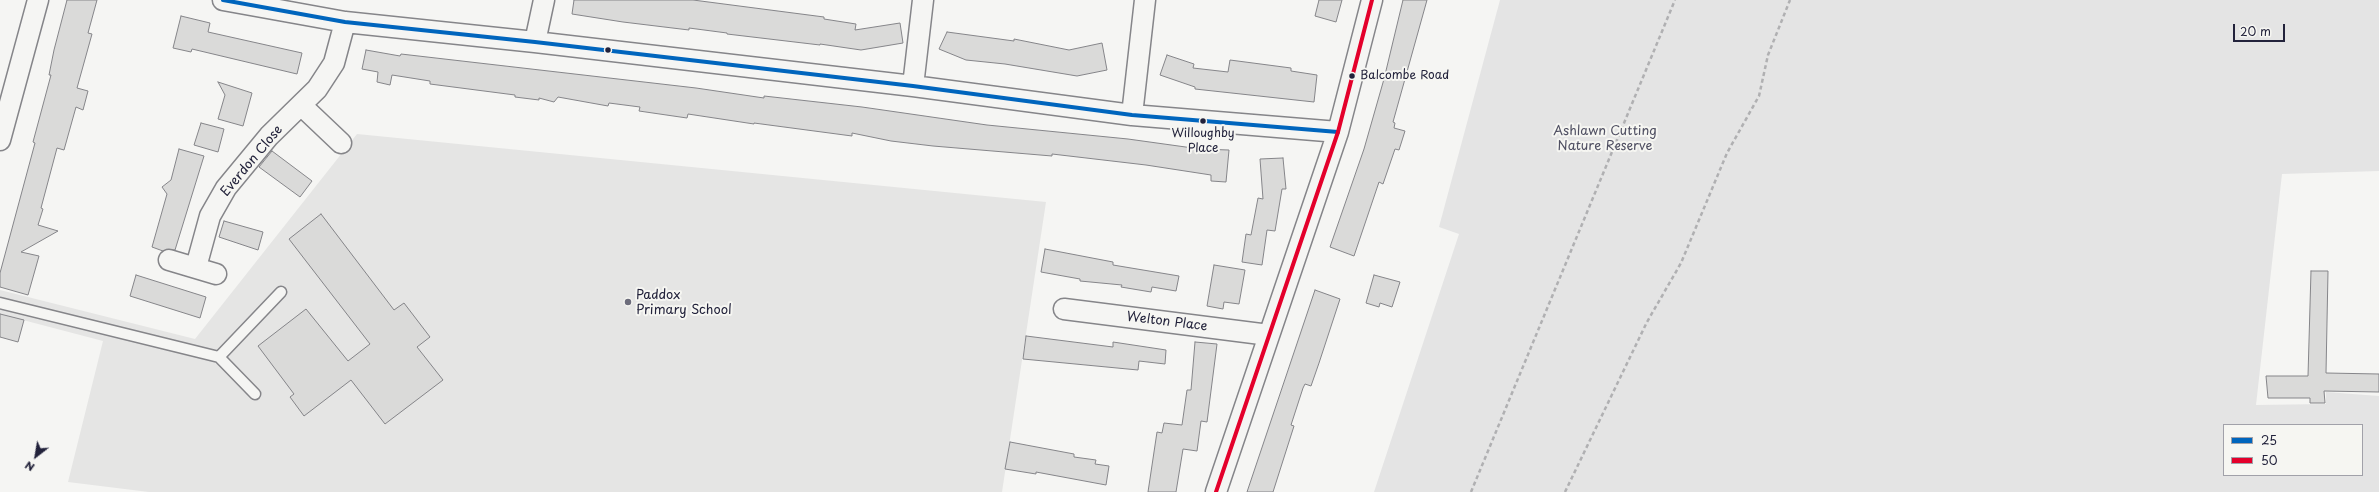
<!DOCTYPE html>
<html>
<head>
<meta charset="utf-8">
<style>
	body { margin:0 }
	#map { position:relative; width:2379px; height:492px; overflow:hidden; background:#f5f5f3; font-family:"Playpen Sans",sans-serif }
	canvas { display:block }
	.legend { position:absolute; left:2223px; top:424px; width:140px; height:52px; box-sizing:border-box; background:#f6f6f2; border:1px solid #a1a1a9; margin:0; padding:5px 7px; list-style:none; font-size:12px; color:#22223b }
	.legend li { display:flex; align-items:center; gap:8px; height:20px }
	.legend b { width:20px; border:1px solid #a1a1a9 }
	.north { position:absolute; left:16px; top:436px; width:40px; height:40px; -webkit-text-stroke:3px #f6f6f2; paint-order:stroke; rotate:211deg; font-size:11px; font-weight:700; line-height:16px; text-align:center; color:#22223b }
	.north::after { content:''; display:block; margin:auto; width:14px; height:18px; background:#22223b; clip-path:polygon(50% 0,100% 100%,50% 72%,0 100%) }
	.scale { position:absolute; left:2233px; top:24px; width:52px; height:18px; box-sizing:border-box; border:2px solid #22223b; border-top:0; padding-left:5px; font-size:12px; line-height:14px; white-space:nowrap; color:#22223b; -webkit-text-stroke:3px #f6f6f2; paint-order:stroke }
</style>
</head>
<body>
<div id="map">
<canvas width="2379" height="492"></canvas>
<ul class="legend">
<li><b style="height:5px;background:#0065bd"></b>25</li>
<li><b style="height:5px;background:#e4002b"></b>50</li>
</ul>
<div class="north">N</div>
<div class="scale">20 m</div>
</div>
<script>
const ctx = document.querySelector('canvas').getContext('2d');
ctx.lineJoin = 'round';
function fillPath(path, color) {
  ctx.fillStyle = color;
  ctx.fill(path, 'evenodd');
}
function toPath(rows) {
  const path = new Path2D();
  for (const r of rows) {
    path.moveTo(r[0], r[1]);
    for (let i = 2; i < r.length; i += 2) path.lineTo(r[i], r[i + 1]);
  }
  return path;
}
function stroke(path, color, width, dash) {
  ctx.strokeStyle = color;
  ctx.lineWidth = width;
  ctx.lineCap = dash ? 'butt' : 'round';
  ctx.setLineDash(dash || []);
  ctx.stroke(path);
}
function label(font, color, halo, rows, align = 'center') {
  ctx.font = font + ' "Playpen Sans",sans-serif';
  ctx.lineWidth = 4;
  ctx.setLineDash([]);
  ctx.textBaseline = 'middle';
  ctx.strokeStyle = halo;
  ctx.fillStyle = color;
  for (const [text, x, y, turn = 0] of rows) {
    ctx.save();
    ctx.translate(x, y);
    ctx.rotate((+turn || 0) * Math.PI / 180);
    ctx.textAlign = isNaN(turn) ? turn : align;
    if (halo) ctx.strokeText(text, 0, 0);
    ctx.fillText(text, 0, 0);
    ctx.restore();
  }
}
fillPath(toPath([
	[357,134,1046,202,1002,492,149,492,68,482,103,341,0,314,0,290,195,339]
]), '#e5e5e4');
fillPath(toPath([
	[1500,0,2379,0,2379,171,2282,174,2256,405,2326,404,2326,392,2379,396,2379,492,1374,492,1459,234,1439,227],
	[2224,425,2362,425,2362,475,2224,475]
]), '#e4e4e4');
const building = toPath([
	[67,0,97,0,88,33,92,34,77,88,88,91,83,110,76,107,64,150,57,148,41,208,43,209,38,225,58,231,21,252,39,256,28,295,0,287,0,273,35,143,33,142,51,75,49,75,54,50,67,0],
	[574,0,693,0,824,17,824,19,856,24,855,30,900,23,903,43,861,50,820,44,820,45,727,34,727,33,689,28,689,30,623,22,572,14,574,0],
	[1319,0,1342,0,1336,22,1315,16,1319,0],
	[1403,0,1427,0,1393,122,1395,123,1394,128,1405,131,1399,150,1395,149,1383,184,1379,182,1354,256,1330,247,1364,149,1384,79,1403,0],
	[181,16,210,23,208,32,302,53,297,74,192,49,191,52,173,48,181,16],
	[947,32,1014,41,1014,39,1069,50,1102,43,1107,70,1077,76,1005,64,966,60,939,49,947,32],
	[366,50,400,56,401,54,696,88,764,98,764,96,862,107,987,125,1128,139,1200,149,1229,150,1226,182,1211,181,1211,175,1146,165,1052,154,1052,156,933,146,891,141,852,133,852,136,754,123,754,124,688,114,687,118,639,111,640,107,609,103,608,106,558,97,554,102,539,98,539,100,515,97,515,95,430,84,430,81,392,75,390,85,377,82,378,72,362,69,366,50],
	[1167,55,1194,64,1193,68,1228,72,1230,60,1291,68,1291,71,1317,75,1314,102,1195,89,1195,87,1160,75,1167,55],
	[218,82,252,93,243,126,218,119,225,95,218,82],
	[201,123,224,129,218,152,194,145,201,123],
	[179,149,204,156,175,250,163,251,152,247,167,194,162,187,171,180,179,149],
	[272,151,312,181,300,197,259,167,272,151],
	[1283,158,1286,189,1282,189,1275,231,1267,230,1262,265,1242,262,1246,234,1251,235,1258,198,1263,199,1260,159,1283,158],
	[321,214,394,310,404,303,430,337,417,347,443,380,385,424,351,380,304,416,290,397,294,394,258,346,306,309,348,361,370,344,289,239,321,214],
	[224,221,263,232,258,250,219,237,224,221],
	[1045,249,1113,262,1113,265,1179,276,1176,291,1152,287,1151,292,1121,287,1122,285,1080,281,1080,279,1041,272,1045,249],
	[1214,265,1245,270,1239,304,1224,302,1223,309,1207,306,1214,265],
	[2311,271,2328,271,2326,373,2379,374,2379,392,2324,391,2325,403,2310,403,2310,398,2268,398,2266,376,2308,376,2311,271],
	[136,275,206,297,200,318,130,296,136,275],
	[1374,275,1400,282,1392,307,1380,303,1379,307,1366,303,1374,275],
	[1315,290,1340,299,1319,363,1311,386,1305,384,1303,388,1291,425,1294,426,1273,492,1247,492,1315,290],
	[0,314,24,320,18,342,0,337,0,314],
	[1026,336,1113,347,1113,342,1166,350,1165,364,1139,361,1138,370,1023,359,1026,336],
	[1195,342,1217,344,1207,422,1201,421,1197,451,1183,449,1176,492,1148,492,1157,432,1162,433,1164,423,1182,425,1187,390,1191,390,1195,342],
	[1010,442,1074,454,1074,457,1096,460,1095,464,1109,466,1106,485,1036,472,1036,474,1005,469,1010,442]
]);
fillPath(building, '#dadad9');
stroke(building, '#858589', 1);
const lane = toPath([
	[0,303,219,357,281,292],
	[219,357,255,394]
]);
const street = toPath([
	[223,0,345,22,535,42,913,86,1132,115,1338,132],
	[535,42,544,0],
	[913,86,923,0],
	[302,106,341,143],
	[1132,115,1145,0],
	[0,140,38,0],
	[169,260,216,274],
	[196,267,210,216,226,188,269,136,317,89,334,63,345,22],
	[1064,309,1269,335],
	[1216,492,1338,132,1372,0]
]);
stroke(lane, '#858589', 13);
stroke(street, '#858589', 23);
stroke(toPath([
	[1471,492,1675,0],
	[1565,492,1647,322,1681,263,1727,153,1759,96,1768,55,1790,0]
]), '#b0b0b2', 2.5, [4, 3]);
stroke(lane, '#f5f5f3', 10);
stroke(street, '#f5f5f3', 20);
stroke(toPath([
	[223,0,345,22,535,42,913,86,1132,115,1338,132]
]), '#0065bd', 4);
stroke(toPath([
	[1216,492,1338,132,1372,0]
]), '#e4002b', 4);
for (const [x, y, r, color] of [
	[608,50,3.5,"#22223b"],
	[1352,76,3.5,"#22223b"],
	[1203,121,3.5,"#22223b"],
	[628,302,4,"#6c6c7b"]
]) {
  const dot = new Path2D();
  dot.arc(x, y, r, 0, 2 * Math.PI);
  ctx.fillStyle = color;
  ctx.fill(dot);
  stroke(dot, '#f6f6f2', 1.5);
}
label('12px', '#22223b', '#f6f6f2', [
	["Balcombe Road",1360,76],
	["Willoughby",1203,134,"center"],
	["Place",1203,149,"center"]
], 'left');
label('13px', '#4f4f62', '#f6f6f2', [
	["Ashlawn Cutting",1605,131],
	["Nature Reserve",1605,146]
]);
label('13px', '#22223b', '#f6f6f2', [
	["Everdon Close",252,161,-50],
	["Welton Place",1167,322,7]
]);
label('13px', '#22223b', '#f6f6f2', [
	["Paddox",636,295],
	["Primary School",636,310]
], 'left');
</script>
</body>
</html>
